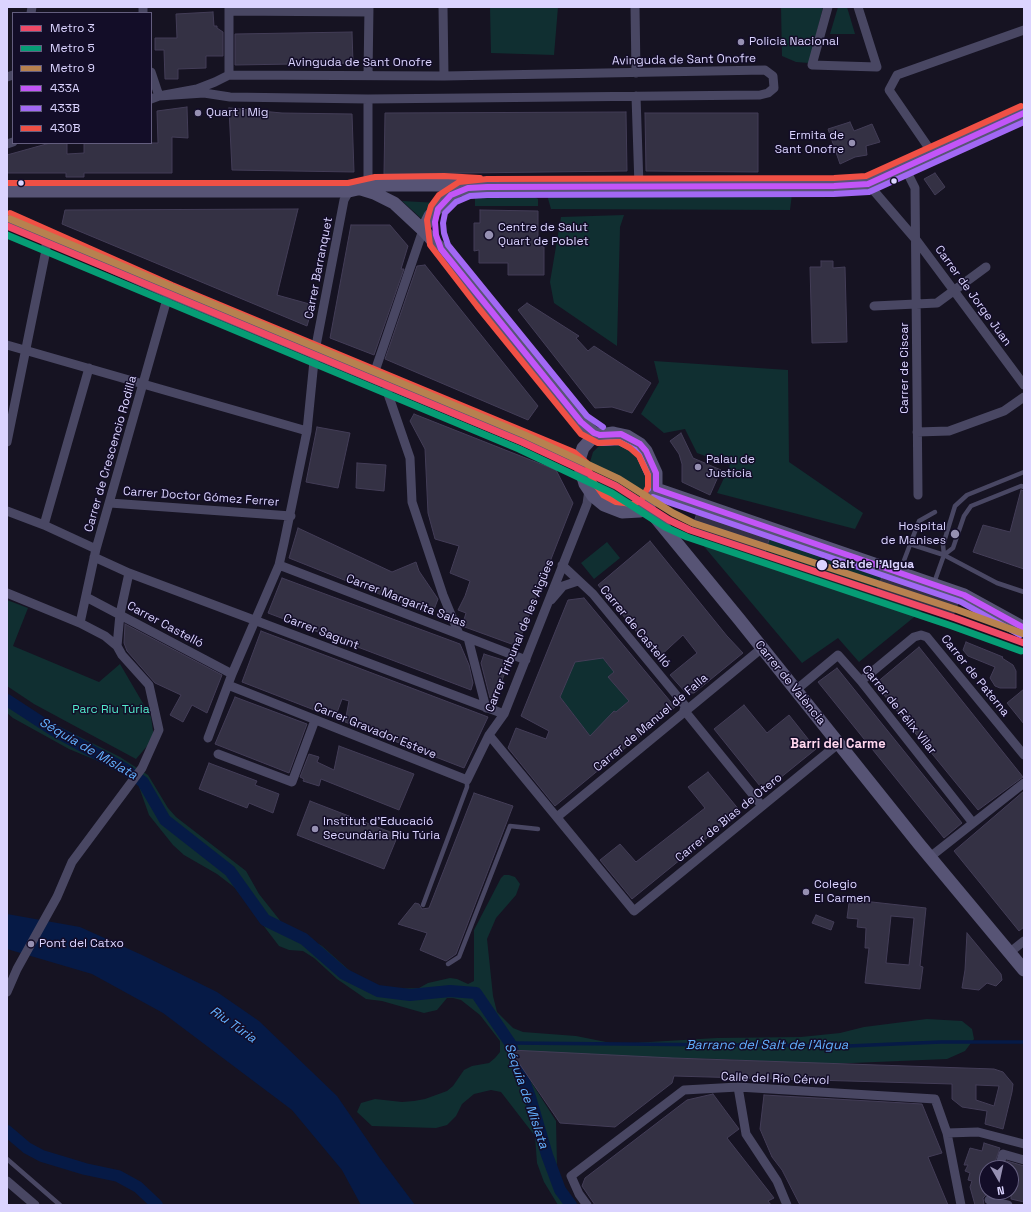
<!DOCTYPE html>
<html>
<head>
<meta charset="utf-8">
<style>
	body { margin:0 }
	#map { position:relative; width:1031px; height:1212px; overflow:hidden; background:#161322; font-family:"Space Grotesk",sans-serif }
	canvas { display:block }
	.frame { position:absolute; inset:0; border:8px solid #dbd4ff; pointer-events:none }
	.legend { position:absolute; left:12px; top:12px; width:140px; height:132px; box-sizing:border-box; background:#130d28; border:1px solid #635d7e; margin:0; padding:5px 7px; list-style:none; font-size:12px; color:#dbd4ff }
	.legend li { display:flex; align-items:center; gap:8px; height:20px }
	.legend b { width:20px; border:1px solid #635d7e }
	.north { position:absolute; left:979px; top:1160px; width:40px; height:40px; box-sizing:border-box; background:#130d28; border:1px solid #635d7e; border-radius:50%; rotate:171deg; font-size:11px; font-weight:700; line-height:16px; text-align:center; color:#dbd4ff }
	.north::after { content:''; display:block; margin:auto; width:14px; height:18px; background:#9690b2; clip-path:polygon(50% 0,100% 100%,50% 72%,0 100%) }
</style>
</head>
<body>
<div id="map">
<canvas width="1031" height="1212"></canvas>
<div class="frame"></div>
<ul class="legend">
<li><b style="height:5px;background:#f04966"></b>Metro 3</li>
<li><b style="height:5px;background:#069d75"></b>Metro 5</li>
<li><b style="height:5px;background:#b7814f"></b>Metro 9</li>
<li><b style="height:5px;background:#c255f8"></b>433A</li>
<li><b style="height:5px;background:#a268f4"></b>433B</li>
<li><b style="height:5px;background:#f05045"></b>430B</li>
</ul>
<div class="north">N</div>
</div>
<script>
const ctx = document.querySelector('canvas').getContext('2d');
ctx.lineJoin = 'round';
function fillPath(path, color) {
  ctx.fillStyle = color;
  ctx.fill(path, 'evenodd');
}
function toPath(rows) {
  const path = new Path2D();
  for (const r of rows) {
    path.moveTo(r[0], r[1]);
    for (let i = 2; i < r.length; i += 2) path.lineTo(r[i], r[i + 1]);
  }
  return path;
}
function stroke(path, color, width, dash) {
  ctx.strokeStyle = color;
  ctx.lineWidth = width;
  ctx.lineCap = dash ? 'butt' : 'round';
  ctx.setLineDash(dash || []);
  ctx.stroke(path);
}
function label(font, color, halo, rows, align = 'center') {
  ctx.font = font + ' "Space Grotesk",sans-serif';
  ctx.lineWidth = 3;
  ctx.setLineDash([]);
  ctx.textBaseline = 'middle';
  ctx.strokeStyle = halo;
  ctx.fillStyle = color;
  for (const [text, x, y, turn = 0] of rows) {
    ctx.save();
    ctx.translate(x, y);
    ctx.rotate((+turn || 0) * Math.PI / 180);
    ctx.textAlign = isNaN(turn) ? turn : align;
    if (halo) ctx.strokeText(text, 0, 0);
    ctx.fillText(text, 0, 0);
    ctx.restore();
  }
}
fillPath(toPath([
	[490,7,558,7,554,55,491,53],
	[781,7,823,7,809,63,796,62,782,56],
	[838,7,847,7,855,34,830,34],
	[792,194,790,210,551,209,547,195],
	[475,196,534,196,538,199,538,206,475,206],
	[402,201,439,203,423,220],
	[624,215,620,227,617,346,554,303,550,282,561,217],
	[654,361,788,370,789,462,863,513,855,529,717,493,730,465,697,453,685,429,664,433,641,414,659,382],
	[617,441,632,448,641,456,650,475,649,491,643,499,636,504,620,504,607,497,599,490,591,474,590,462,593,452,602,443],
	[705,536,764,555,770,537,882,577,876,592,924,609,859,662,838,638,802,663,702,544],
	[607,542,620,558,594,579,581,563],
	[7,600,28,608,13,646,99,682,120,664,151,717,154,738,136,759,34,704,7,686],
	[578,654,603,658,614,672,608,677,629,701,590,736,560,697],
	[7,695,54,724,120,757,148,775,168,808,176,817,246,871,259,894,282,923,322,946,350,971,386,989,419,988,428,983,450,978,457,979,468,984,474,981,474,930,501,878,504,875,509,875,515,877,520,884,516,895,496,918,487,939,493,996,497,1012,513,1028,523,1032,576,1036,616,1044,717,1038,801,1037,840,1033,864,1027,927,1019,962,1021,972,1029,974,1039,965,1051,947,1059,852,1063,822,1064,720,1059,514,1055,556,1121,557,1167,560,1180,577,1205,558,1205,544,1182,537,1163,535,1136,501,1092,491,1090,474,1094,462,1104,456,1116,447,1125,436,1128,372,1126,357,1112,361,1103,375,1099,402,1102,414,1101,425,1099,447,1091,453,1086,464,1070,472,1066,489,1063,495,1058,500,1052,500,1041,480,1015,461,1000,453,998,447,998,437,1010,424,1013,382,1001,366,999,337,979,314,958,303,951,289,950,279,946,234,887,217,874,184,855,173,845,149,815,138,784,133,779,103,763,69,749,13,718,7,713]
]), '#102f31');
fillPath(toPath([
	[7,914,80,927,142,955,217,992,259,1021,337,1096,379,1157,415,1205,361,1205,342,1170,292,1110,163,1013,92,974,7,949]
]), '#061a46');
stroke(toPath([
	[510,1043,848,1046,941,1042,1024,1042]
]), '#061a46', 3.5);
stroke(toPath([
	[7,700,53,730,125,769,143,782,165,820,230,871,265,920,304,939,344,974,378,991,410,995,450,991,476,993,510,1043,530,1097,547,1155,560,1190,571,1205],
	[7,1131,27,1148,42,1156,85,1169,118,1176,138,1187,157,1205]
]), '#061a46', 12);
const building = toPath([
	[213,12,214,26,217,26,217,28,223,32,223,56,206,56,206,68,178,69,178,79,165,79,164,50,155,50,155,38,177,38,176,14,213,12],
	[352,32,353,63,235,65,235,34,352,32],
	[187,107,188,138,172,137,172,173,84,173,84,177,66,177,66,173,7,173,7,155,50,143,67,143,67,154,84,153,84,143,158,143,157,111,187,107],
	[229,108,282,113,352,114,354,172,232,170,229,108],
	[626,112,627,171,384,174,385,113,626,112],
	[645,113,758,113,758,172,646,171,645,113],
	[850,122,854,131,872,124,880,142,866,146,867,155,855,157,840,164,828,129,850,122],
	[935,173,945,187,935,195,924,179,935,173],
	[298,209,277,295,313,305,307,326,62,224,65,210,298,209],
	[480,210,538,211,538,246,544,247,544,275,508,275,508,263,479,263,479,250,474,251,474,223,480,223,480,210],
	[351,225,390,225,408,246,401,269,404,269,374,355,330,338,351,225],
	[821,261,833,261,833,268,845,267,847,342,812,343,810,267,821,267,821,261],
	[425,265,538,406,528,420,385,359,417,266,425,265],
	[527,303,579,336,576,338,588,351,594,346,651,383,632,413,612,407,595,408,518,310,527,303],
	[414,414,556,470,573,503,517,646,462,626,466,613,458,610,465,596,470,581,450,573,459,546,435,539,428,513,425,449,410,421,414,414],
	[317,427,350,433,338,488,306,482,317,427],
	[681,433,693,458,721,470,710,495,682,482,682,464,679,454,670,441,681,433],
	[357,463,386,465,384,491,356,488,357,463],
	[1021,490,1024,491,1024,569,973,552,983,525,1010,532,1021,490],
	[697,513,770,537,764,555,691,531,697,513],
	[298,528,392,572,416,562,419,571,438,599,432,615,289,558,298,528],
	[650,541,727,636,743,653,694,693,686,693,670,675,697,653,683,635,658,658,598,585,650,541],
	[882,577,958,603,952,618,876,593,882,577],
	[282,578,460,644,469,665,473,683,471,690,268,613,282,578],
	[584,598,675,707,555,806,508,748,516,728,546,739,549,731,521,716,568,600,584,598],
	[603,658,614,672,608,677,629,701,616,712,614,711,590,736,560,697,575,662,603,658],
	[125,624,222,675,207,713,192,705,183,722,170,715,181,695,155,683,127,651,124,643,125,624],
	[261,631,488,717,464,768,345,722,349,701,342,699,335,718,242,682,261,631],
	[966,642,1003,657,1002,658,1013,665,1016,671,1016,688,1000,688,995,686,990,678,995,667,968,656,963,650,966,642],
	[919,647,1023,777,978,810,875,684,919,647],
	[484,654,509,662,494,701,490,698,481,663,484,654],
	[837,668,962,823,944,838,818,682,837,668],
	[1024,689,1024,724,1007,703,1024,689],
	[235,697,307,724,289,773,215,744,235,697],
	[744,705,767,733,789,715,816,749,764,791,714,729,744,705],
	[339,746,414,774,399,810,321,779,319,786,303,781,304,779,300,777,309,754,319,757,317,762,334,770,339,746],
	[209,763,257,781,255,785,279,794,273,813,249,803,247,808,199,789,209,763],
	[708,772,740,811,632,899,600,860,620,844,636,862,705,808,688,787,708,772],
	[1024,791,1024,927,1019,931,954,851,1024,791],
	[474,793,513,806,456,954,446,961,420,950,427,933,398,924,415,903,419,904,422,909,429,908,474,793],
	[310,801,398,835,384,869,297,835,310,801],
	[850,896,864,897,863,901,926,908,920,966,923,967,920,989,865,983,869,948,865,948,866,928,857,927,858,919,847,918,850,896],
	[891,916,914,918,909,965,886,963,891,916],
	[816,915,834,922,831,930,812,923,816,915],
	[967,933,1001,974,1002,980,996,986,987,983,979,990,962,988,965,970,967,933],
	[510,1050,673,1058,994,1069,1003,1072,1013,1084,1012,1092,1003,1129,985,1124,987,1111,962,1107,952,1099,952,1084,674,1076,672,1083,615,1127,560,1123,510,1050],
	[976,1085,999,1086,994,1106,976,1100,976,1085],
	[713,1094,739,1129,727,1138,774,1198,768,1201,771,1205,595,1205,582,1186,585,1178,687,1100,713,1094],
	[764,1095,922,1104,942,1153,928,1157,948,1205,800,1205,782,1170,772,1157,760,1129,764,1095],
	[984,1143,1000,1148,993,1168,987,1168,987,1194,983,1198,984,1205,975,1205,970,1187,972,1181,968,1180,970,1173,965,1171,968,1165,964,1165,970,1148,982,1151,984,1143],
	[1007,1161,1024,1166,1024,1202,1011,1199,1011,1168,1005,1168,1007,1161]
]);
fillPath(building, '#343144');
stroke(building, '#433d57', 1);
stroke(toPath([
	[910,544,944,555,997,583,1024,592],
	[944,555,953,548,964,516,971,506,1021,486,1024,487],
	[900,571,919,521,935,512],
	[934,583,944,555,943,545,955,506,967,495,1024,472],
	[423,905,467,787,467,780],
	[448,964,459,957,510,826,538,829],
	[7,1159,60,1205]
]), '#494763', 4.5);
stroke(toPath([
	[143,7,143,13],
	[229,7,229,75],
	[443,7,444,76],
	[635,7,636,73],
	[828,7,812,65,877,67,858,7],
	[229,11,369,12],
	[31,13,32,7],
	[151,72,159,96],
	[368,75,369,7],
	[7,77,13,75],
	[636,96,639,186],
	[151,99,159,96,197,89,215,82,229,75,444,76,765,70,773,76,774,88,768,93,760,95,368,99,230,97,204,93,159,96],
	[7,144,13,142],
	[933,154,889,90,897,75,1024,30],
	[905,168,915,188,918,495],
	[868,184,917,241,1024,385],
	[361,189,366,184,368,179,368,99],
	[874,306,937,303,986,267],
	[7,345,307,431],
	[370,375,375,371,423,230],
	[387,391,410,458,412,502,443,595,459,634],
	[917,432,949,431,1004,411,1024,397],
	[7,442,46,250,46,237],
	[110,503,291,516],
	[7,511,44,525,96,549],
	[44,525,89,368],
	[94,557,129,573,120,614,117,646],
	[279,565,526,660],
	[562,565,593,594,687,708],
	[129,573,504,714],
	[7,593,80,623,105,636,117,646,122,655,149,685,159,730,142,768,72,862,57,897,17,969,7,992],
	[86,597,232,674],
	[551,600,563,586,578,581],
	[80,623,96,549,169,292],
	[468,638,486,708],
	[861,681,914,637,921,635,927,637,1024,755],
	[228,685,467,780,489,735,504,714,587,504,589,490],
	[796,690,838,655,861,681,973,823],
	[684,710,762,806],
	[489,735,634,911,838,744],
	[208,738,232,674,279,565,284,543,307,431,315,351,344,200,349,191],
	[218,754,292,782,315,720],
	[557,817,762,648],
	[930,857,1024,783],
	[1009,953,1024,941],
	[738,1087,746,1134,777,1181,787,1205],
	[947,1133,978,1132,1024,1144],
	[999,1168,1003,1154,1024,1160],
	[7,1181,35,1205],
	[989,1200,1008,1205],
	[587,1205,579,1194,571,1176,684,1090,738,1087,935,1099,947,1133,961,1205]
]), '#494763', 9);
stroke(toPath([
	[361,189,374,193,394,203,423,230,441,249,581,422,594,433,600,435],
	[7,191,349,191,375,185,467,185],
	[7,220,169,292,571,459,580,467],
	[423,230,430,216,445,200,457,191,468,188,834,186,868,184,1024,113],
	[613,433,627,436,640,444,646,451,656,473,656,489,653,499,647,507,640,511,622,512,604,505,593,496,585,484,580,467,580,457,583,448,592,438,600,435,613,433],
	[656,489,964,595,1024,628],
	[647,507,739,619,919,844,1024,970]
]), '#575475', 13);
stroke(toPath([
	[600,435,594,433,581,422,441,249,436,235,435,222,438,209,451,195,468,188,487,187,834,186,868,184,1024,113],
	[600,435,621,434,640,444,646,451,656,473,656,489],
	[656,489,964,595,1024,628]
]), '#c255f8', 6);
stroke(toPath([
	[603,427,587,416,448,245,444,233,443,223,445,213,456,202,470,196,487,195,834,194,869,192,1024,122],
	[601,443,619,442,635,450,639,455,648,475,648,489],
	[653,497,961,602,1020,635]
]), '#a268f4', 6);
stroke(toPath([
	[7,183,348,183,375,177,444,176,480,178],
	[10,213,172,285,574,452,587,463,592,480,603,495,616,502,632,504,641,501,648,487,648,475,639,456,630,448,619,442,598,443,581,434,477,306,430,245,427,220,431,206,439,195,459,182,487,179,834,178,866,176,1021,106]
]), '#f05045', 6);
stroke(toPath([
	[7,226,522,442,616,486,669,520,690,530,955,618,1024,643]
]), '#f04966', 7);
stroke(toPath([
	[7,235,519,449,612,493,665,527,687,537,952,626,1021,651]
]), '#069d75', 7);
stroke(toPath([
	[10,219,525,435,619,479,673,513,693,523,958,610,1024,634]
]), '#b7814f', 7);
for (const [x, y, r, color] of [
	[741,42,4,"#9690b2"],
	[198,113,4,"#9690b2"],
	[852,143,4,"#9690b2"],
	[894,181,3.5,"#dbd4ff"],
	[21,183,3.5,"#dbd4ff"],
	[489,235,5,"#9690b2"],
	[698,467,4,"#9690b2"],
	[955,534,5,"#9690b2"],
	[822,565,6,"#dbd4ff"],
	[315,829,4,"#9690b2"],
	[806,892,4,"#9690b2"],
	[31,944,4,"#9690b2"]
]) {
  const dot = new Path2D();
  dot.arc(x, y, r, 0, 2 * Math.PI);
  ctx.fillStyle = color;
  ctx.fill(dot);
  stroke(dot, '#130d28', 1.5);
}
label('12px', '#dbd4ff', '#130d28', [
	["Policia Nacional",749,42],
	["Quart i Mig",206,113],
	["Ermita de",844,136,"right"],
	["Sant Onofre",844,150,"right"],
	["Centre de Salut",498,228],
	["Quart de Poblet",498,242],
	["Palau de",706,460],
	["Justícia",706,474],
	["Hospital",946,527,"right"],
	["de Manises",946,541,"right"],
	["Institut d'Educació",323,822],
	["Secundària Riu Túria",323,836],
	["Colegio",814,885],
	["El Carmen",814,899],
	["Pont del Catxo",39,944]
], 'left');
label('12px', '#dbd4ff', '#130d28', [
	["Avinguda de Sant Onofre",684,60,-1],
	["Avinguda de Sant Onofre",360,63],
	["Carrer Barranquet",319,268,-79],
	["Carrer de Jorge Juan",973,296,54],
	["Carrer de Ciscar",905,368,-90],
	["Carrer de Crescencio Rodilla",111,454,-74],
	["Carrer Doctor Gómez Ferrer",201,497,4],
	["Carrer Margarita Salas",406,601,21],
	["Carrer Castelló",165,625,28],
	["Carrer de Castelló",635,627,50],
	["Carrer Sagunt",321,632,21],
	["Carrer Tribunal de les Aigües",520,636,-68],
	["Carrer de Paterna",975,676,51],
	["Carrer de València",790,683,51],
	["Carrer de Félix Vilar",899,710,51],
	["Carrer de Manuel de Falla",651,723,-40],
	["Carrer Gravador Esteve",375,731,22],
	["Carrer de Blas de Otero",729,818,-39],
	["Calle del Río Cérvol",775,1079,2]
]);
label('bold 12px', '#dbd4ff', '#130d28', [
	["Salt de l'Aigua",832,565]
], 'left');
label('12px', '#52edcc', '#130d28', [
	["Parc Riu Túria",111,710]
]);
label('bold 13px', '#ffd6ee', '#130d28', [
	["Barri del Carme",838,744]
]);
label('italic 13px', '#62b0ff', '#130d28', [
	["Séquia de Mislata",88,749,30],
	["Riu Túria",233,1025,35],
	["Barranc del Salt de l'Aigua",767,1045],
	["Séquia de Mislata",526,1096,71]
]);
</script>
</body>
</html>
